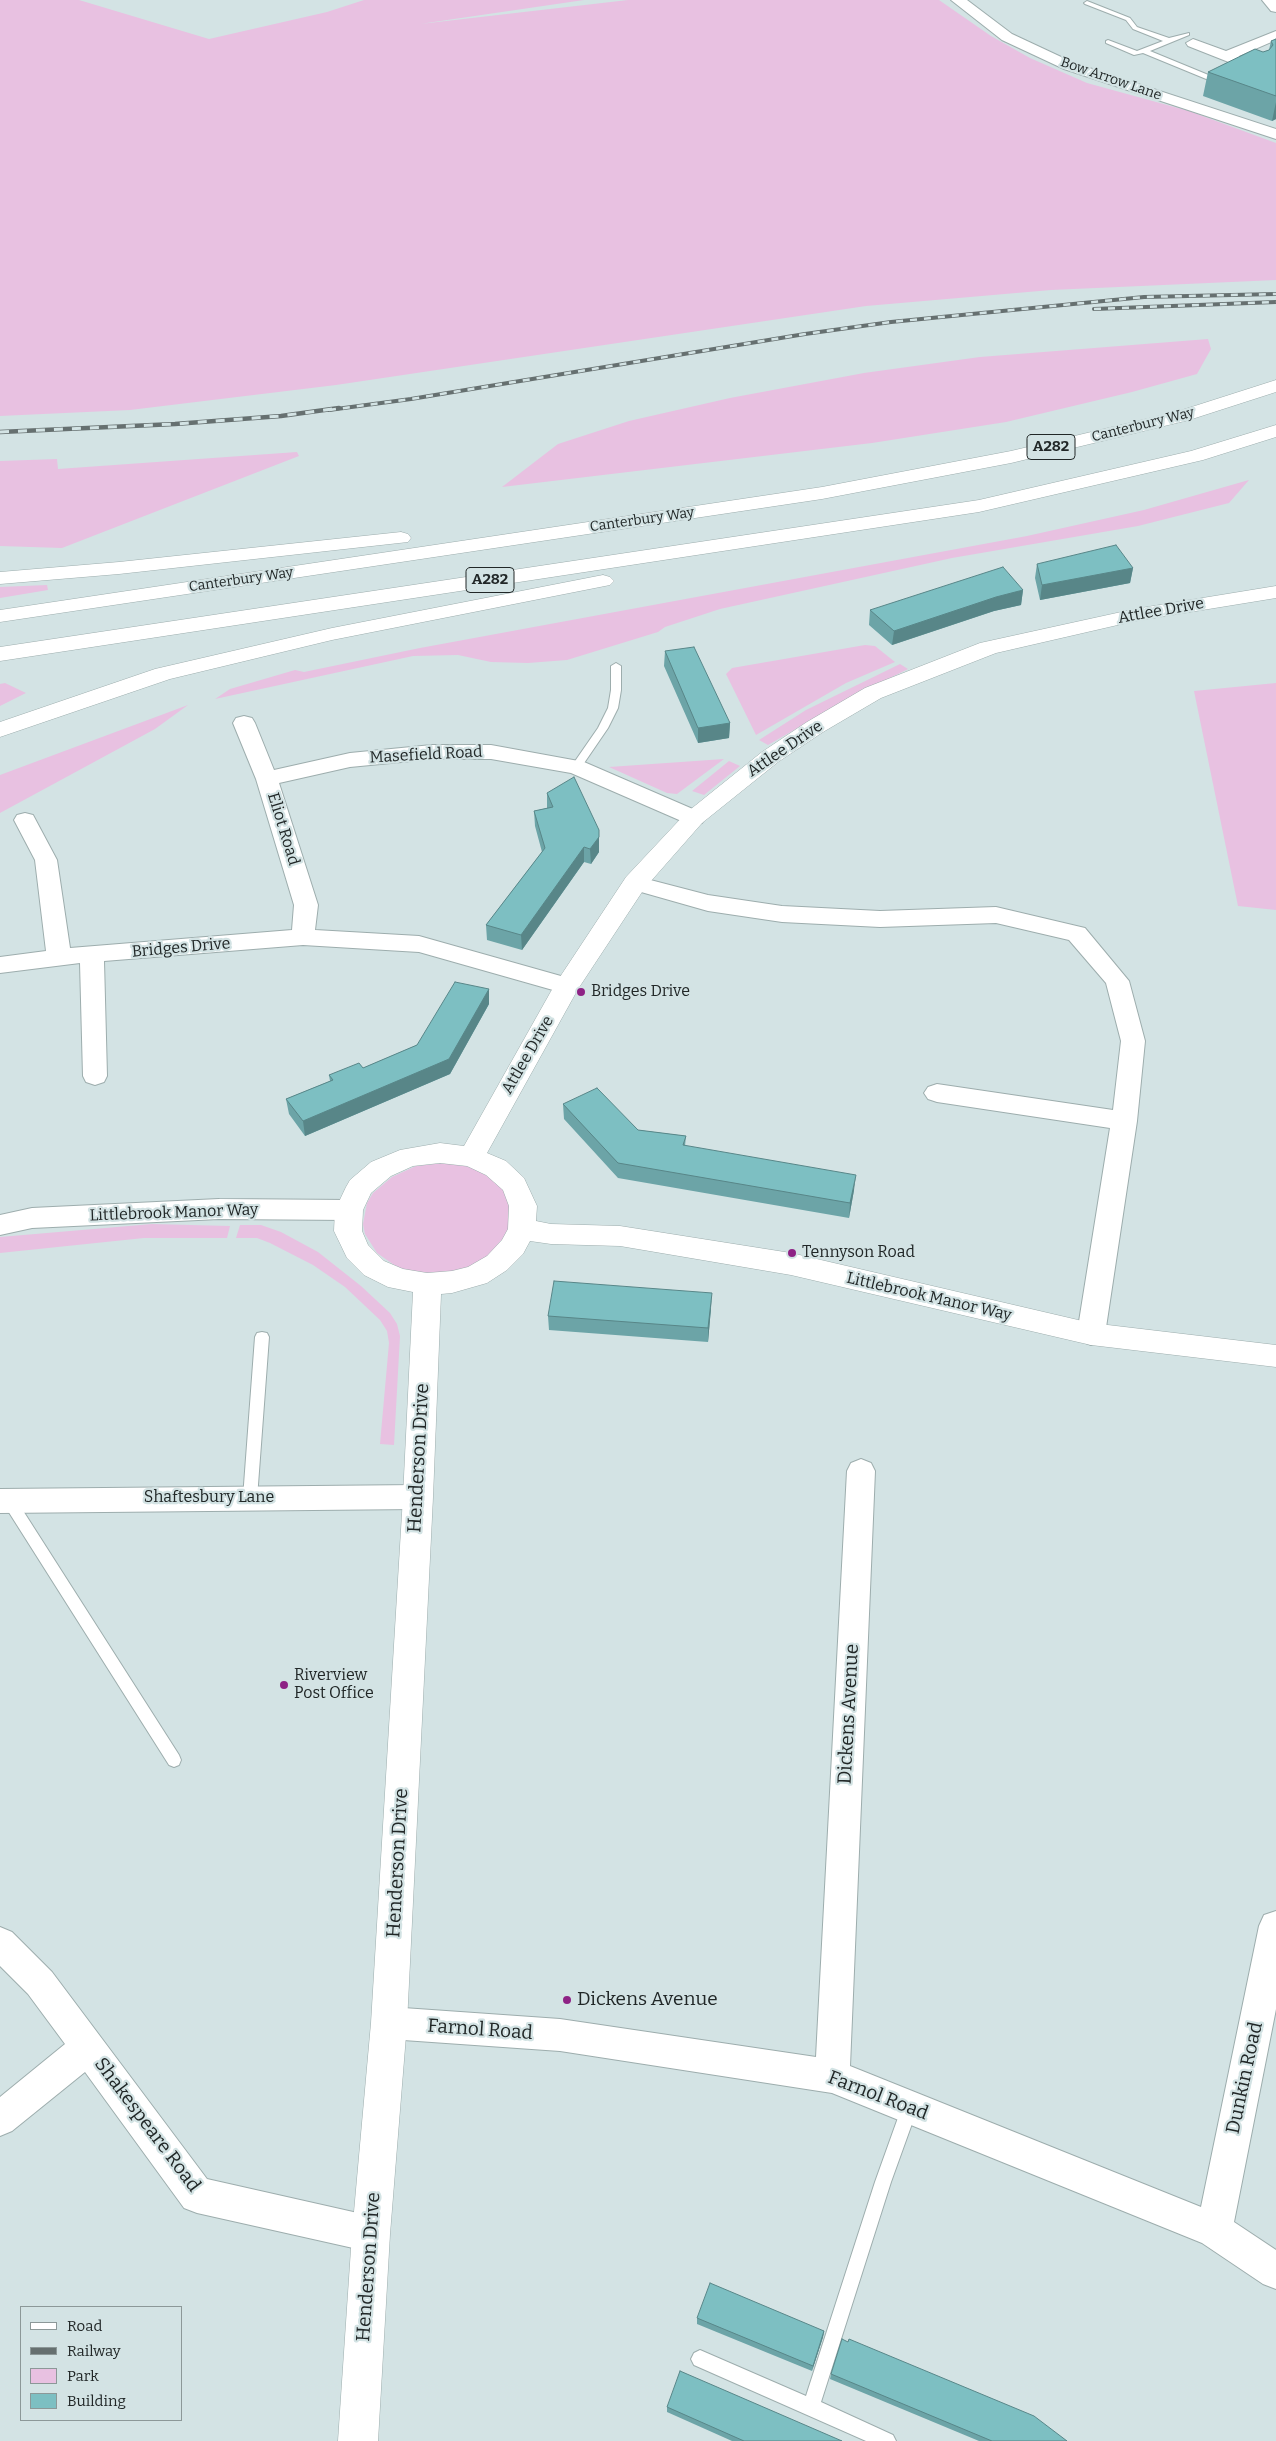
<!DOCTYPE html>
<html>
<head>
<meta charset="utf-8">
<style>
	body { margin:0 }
	#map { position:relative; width:1276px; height:2441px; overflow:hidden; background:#d3e3e4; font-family:Bitter,serif }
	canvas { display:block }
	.legend { position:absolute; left:20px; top:2306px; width:162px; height:115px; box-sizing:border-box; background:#d3e3e4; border:1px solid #8c9898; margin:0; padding:6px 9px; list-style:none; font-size:15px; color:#212727 }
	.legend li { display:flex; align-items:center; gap:10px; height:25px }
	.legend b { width:25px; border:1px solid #8c9898 }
</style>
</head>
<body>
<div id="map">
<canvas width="1276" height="2441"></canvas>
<ul class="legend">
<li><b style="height:6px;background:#fff"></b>Road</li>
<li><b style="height:6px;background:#667070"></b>Railway</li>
<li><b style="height:14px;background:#e8c1e1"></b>Park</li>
<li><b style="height:14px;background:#7dbfc2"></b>Building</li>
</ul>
</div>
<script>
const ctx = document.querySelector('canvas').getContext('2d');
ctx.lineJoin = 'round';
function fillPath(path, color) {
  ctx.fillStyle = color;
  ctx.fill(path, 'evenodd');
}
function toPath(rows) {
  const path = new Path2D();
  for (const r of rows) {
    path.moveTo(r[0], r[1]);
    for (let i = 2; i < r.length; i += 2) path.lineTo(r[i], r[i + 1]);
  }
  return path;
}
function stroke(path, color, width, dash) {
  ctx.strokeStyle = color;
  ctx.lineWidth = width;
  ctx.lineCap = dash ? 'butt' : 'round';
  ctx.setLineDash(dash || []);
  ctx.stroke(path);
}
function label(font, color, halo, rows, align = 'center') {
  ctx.font = font + ' Bitter,serif';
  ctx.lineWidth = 4.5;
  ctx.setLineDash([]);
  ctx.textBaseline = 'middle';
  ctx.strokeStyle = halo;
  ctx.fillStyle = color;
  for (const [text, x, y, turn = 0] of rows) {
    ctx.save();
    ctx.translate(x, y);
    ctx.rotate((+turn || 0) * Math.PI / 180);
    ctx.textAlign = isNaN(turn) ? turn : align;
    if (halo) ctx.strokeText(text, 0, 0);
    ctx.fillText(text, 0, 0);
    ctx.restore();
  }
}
fillPath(toPath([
	[0,0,79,0,209,39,327,12,364,0,584,0,420,24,628,0,939,0,991,36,1030,58,1087,83,1189,111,1276,143,1276,280,1051,290,866,306,336,385,130,410,0,416],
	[1208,339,1211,349,1197,374,1132,392,1006,422,872,443,502,487,558,444,629,421,730,398,864,373,980,357],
	[297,452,299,456,62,548,0,546,0,461,57,459,58,469],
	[1249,480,1229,503,1138,526,952,558,720,609,665,627,658,632,567,660,528,663,491,662,458,655,413,656,215,699,230,689,295,670,304,672,420,648,1027,536,1144,510],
	[47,585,48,590,0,598,0,587],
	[865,645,875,646,895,662,846,683,756,735,726,674,732,668],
	[900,664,908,669,848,699,768,745,759,740,806,710],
	[5,683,26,693,0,706,0,684],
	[1276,683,1276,910,1238,906,1194,691],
	[188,705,155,729,0,813,0,775],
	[724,759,677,794,667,793,609,767],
	[729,761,740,766,704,795,692,791],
	[444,1163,471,1167,493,1179,508,1196,511,1227,491,1256,467,1269,439,1274,410,1271,397,1267,377,1253,365,1234,363,1224,367,1203,373,1193,392,1177,416,1166],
	[152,1224,230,1226,227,1238,144,1238,0,1253,0,1237],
	[240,1225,261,1225,281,1232,318,1252,361,1286,390,1313,397,1324,400,1336,394,1445,380,1444,389,1343,387,1331,380,1320,345,1287,313,1265,270,1243,257,1238,236,1238]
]), '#e8c1e1');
const lane = toPath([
	[1087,1,1130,18,1137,27,1169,38,1189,33,1189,35,1150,51,1223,81,1216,83,1143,53,1134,55,1106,43,1106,41,1108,40,1137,51,1163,41,1133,29,1126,20,1085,4,1084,3,1087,1],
	[616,663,621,666,621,690,618,708,608,728,580,769,572,769,571,767,598,728,608,708,611,690,611,666,616,663],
	[262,1332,267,1333,269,1337,257,1498,255,1502,250,1504,245,1502,243,1498,255,1337,257,1333,262,1332],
	[8,1493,13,1495,179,1755,181,1760,179,1765,174,1767,169,1765,3,1503,1,1499,3,1495,8,1493],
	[910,2099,916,2101,918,2107,891,2182,821,2402,893,2435,896,2441,866,2441,694,2365,691,2359,694,2353,700,2350,806,2396,875,2182,904,2101,910,2099]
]);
const street = toPath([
	[951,0,967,0,1012,34,1074,63,1276,129,1276,139,1064,69,1002,40,951,0],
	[1262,0,1276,0,1276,12,1271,11,1262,0],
	[1276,31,1276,40,1239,56,1264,66,1267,69,1264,72,1259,74,1188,46,1186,43,1193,39,1226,51,1276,31],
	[244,716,252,718,255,723,274,770,350,753,432,745,491,745,584,762,702,813,705,818,702,823,694,825,686,823,571,773,491,759,432,759,350,767,279,783,318,905,315,930,419,936,575,980,579,986,575,992,567,994,419,952,303,945,104,961,107,1076,104,1082,95,1085,86,1082,83,1076,80,963,0,973,0,957,46,951,35,860,14,820,17,815,25,813,33,815,57,860,70,948,292,930,294,905,256,779,233,723,236,718,244,716],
	[635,876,708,895,782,906,880,911,996,907,1085,928,1129,981,1145,1041,1137,1121,1105,1334,1101,1341,1091,1345,1081,1341,1077,1334,1110,1128,937,1102,928,1099,924,1093,928,1087,937,1084,1113,1110,1121,1041,1106,983,1069,940,996,923,880,927,782,922,708,911,627,888,624,883,627,878,635,876],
	[219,1199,349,1200,358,1203,362,1210,358,1217,349,1220,219,1219,32,1228,0,1235,0,1215,32,1208,219,1199],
	[861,1459,871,1463,875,1471,850,2066,1201,2207,1259,1926,1264,1915,1276,1911,1276,2009,1234,2222,1276,2250,1276,2289,1263,2284,1202,2243,832,2093,560,2051,389,2039,377,2035,372,2023,377,2011,389,2007,560,2019,816,2057,847,1471,851,1463,861,1459],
	[418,1485,428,1489,432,1497,428,1505,418,1509,0,1513,0,1489,418,1485],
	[0,1927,12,1932,52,1972,207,2179,371,2216,384,2221,389,2234,384,2247,371,2252,197,2213,184,2208,85,2072,12,2131,0,2136,0,2097,65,2044,28,1994,0,1966,0,1927]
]);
const secondary = toPath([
	[1276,586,1276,598,1135,621,996,653,881,698,823,732,778,762,702,823,644,889,578,989,487,1153,506,1161,524,1178,537,1206,536,1221,551,1224,620,1226,791,1253,1091,1323,1276,1345,1276,1367,1091,1345,791,1275,620,1246,551,1244,530,1241,523,1254,507,1270,487,1283,452,1293,441,1294,433,1497,407,2023,390,2234,378,2441,338,2441,352,2234,371,2023,403,1497,413,1292,388,1287,364,1275,347,1258,334,1231,335,1210,346,1187,350,1180,371,1162,400,1150,440,1143,464,1146,554,986,626,877,686,813,762,752,807,722,865,688,980,643,1135,609,1276,586],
	[440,1163,467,1166,486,1175,503,1190,509,1206,508,1229,502,1240,487,1256,468,1267,452,1271,427,1273,403,1269,384,1261,368,1245,362,1231,363,1210,371,1193,391,1176,413,1166,440,1163]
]);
const highway = toPath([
	[1276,380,1276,392,1189,420,1011,463,822,499,0,622,0,610,822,487,1011,451,1176,412,1276,380],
	[1276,425,1276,437,1203,460,979,512,0,661,0,647,979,500,1191,451,1276,425],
	[401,532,408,534,411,538,408,542,119,574,0,584,0,572,119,562,401,532],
	[603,575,610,577,614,581,610,585,332,640,170,679,0,737,0,722,155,669,332,628,603,575]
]);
stroke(lane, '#9dadad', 2);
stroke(street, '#9dadad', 2);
stroke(secondary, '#9dadad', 1);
stroke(highway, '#9dadad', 1);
fillPath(lane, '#fff');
fillPath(street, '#fff');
fillPath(secondary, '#fff');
fillPath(highway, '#fff');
const railFar1 = toPath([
	[1094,309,1276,302],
	[329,410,411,399,805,334,891,322,1144,297,1276,294]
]);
const rail = toPath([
	[0,432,175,424,281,416,339,408]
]);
stroke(railFar1, '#667070', 4);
stroke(rail, '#667070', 4.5);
stroke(railFar1, '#d3e3e4', 2.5, [7]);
stroke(rail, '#d3e3e4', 3, [9]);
fillPath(toPath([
	[1276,39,1276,119,1272,121,1203,96,1208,72,1269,50,1271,41],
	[1037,564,1133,568,1130,583,1040,600,1035,578],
	[1023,590,1021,605,994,611,892,645,869,625,870,610],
	[665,651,730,723,729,738,698,743,664,666],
	[547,793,599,830,599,852,591,864,584,862,522,950,487,940,486,925,542,852,535,826,534,811,547,808],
	[489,989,489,1004,450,1074,305,1136,289,1114,286,1099,330,1081,329,1075,363,1068,417,1045],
	[563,1104,638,1130,686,1136,685,1146,854,1190,849,1218,618,1178,564,1119],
	[711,1308,708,1342,549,1330,548,1316],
	[697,2318,824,2331,823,2337,812,2371,697,2324],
	[831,2374,1067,2441,979,2441,830,2379],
	[667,2407,842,2441,732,2441,667,2412]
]), '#6ca4a7');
fillPath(toPath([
	[1276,102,1276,119,1272,121],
	[1133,568,1130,583,1040,600,1042,585],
	[1023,590,1021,605,994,611,892,645,894,631,996,597],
	[730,723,729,738,698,743,698,728],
	[599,837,599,852,591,864,590,849],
	[584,847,584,862,522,950,521,935],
	[489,989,489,1004,450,1074,305,1136,303,1121,449,1059],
	[856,1175,854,1190,849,1218,850,1203],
	[712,1293,711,1308,708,1342,708,1328],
	[824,2331,823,2337,812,2371,813,2366]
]), '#588688');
const building = toPath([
	[1276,39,1276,96,1208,72,1255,49,1263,52,1269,50,1273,45,1271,41,1276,39],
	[1116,545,1133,568,1042,585,1037,564,1116,545],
	[1003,567,1023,590,996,597,894,631,870,610,1003,567],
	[694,647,730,723,698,728,665,651,694,647],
	[574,777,599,830,599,837,590,849,584,847,521,935,486,925,545,848,534,811,553,807,547,793,574,777],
	[455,982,489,989,449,1059,303,1121,286,1099,333,1080,329,1075,359,1063,363,1068,417,1045,455,982],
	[597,1088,638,1130,686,1136,683,1145,856,1175,850,1203,618,1163,563,1104,597,1088],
	[554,1281,712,1293,708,1328,548,1316,554,1281],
	[710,2283,824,2331,813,2366,697,2318,710,2283],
	[842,2339,848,2342,849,2339,1034,2416,1067,2441,992,2441,831,2374,842,2339],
	[680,2371,842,2441,744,2441,667,2407,680,2371]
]);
fillPath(building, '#7dbfc2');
stroke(building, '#588688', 1);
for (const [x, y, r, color] of [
	[581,992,5,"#8e2285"],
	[792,1253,5,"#8e2285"],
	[284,1685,5,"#8e2285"],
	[567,2000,5,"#8e2285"]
]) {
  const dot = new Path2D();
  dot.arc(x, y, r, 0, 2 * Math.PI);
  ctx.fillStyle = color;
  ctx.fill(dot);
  stroke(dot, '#d3e3e4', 2);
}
label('14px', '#212727', '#d3e3e4', [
	["Bow Arrow Lane",1111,79,19],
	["Canterbury Way",1143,425,-14],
	["Canterbury Way",642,520,-8],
	["Canterbury Way",241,580,-8]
]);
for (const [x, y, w] of [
	[1051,447,48],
	[490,580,48]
]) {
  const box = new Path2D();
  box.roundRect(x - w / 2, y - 12.5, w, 25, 4);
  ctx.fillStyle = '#d3e3e4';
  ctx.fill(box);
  stroke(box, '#212727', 1);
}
label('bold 15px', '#212727', null, [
	["A282",1051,447],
	["A282",490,580]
]);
label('16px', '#212727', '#d3e3e4', [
	["Attlee Drive",1161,611,-10],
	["Attlee Drive",785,749,-34],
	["Masefield Road",426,755,-3],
	["Eliot Road",283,829,73],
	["Bridges Drive",181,948,-5],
	["Attlee Drive",528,1055,-60],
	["Littlebrook Manor Way",174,1213,-2],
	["Littlebrook Manor Way",929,1297,13],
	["Shaftesbury Lane",209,1498]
]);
label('16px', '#212727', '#d3e3e4', [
	["Bridges Drive",591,992],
	["Tennyson Road",802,1253],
	["Riverview",294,1676],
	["Post Office",294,1694]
], 'left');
label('19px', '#212727', '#d3e3e4', [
	["Henderson Drive",419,1458,-87],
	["Dickens Avenue",849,1714,-87],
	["Henderson Drive",398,1863,-87],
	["Farnol Road",480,2030,4],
	["Dunkin Road",1245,2078,-78],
	["Farnol Road",878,2096,21],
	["Shakespeare Road",147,2125,53],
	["Henderson Drive",369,2267,-86]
]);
label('19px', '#212727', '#d3e3e4', [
	["Dickens Avenue",577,2000]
], 'left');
</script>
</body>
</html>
